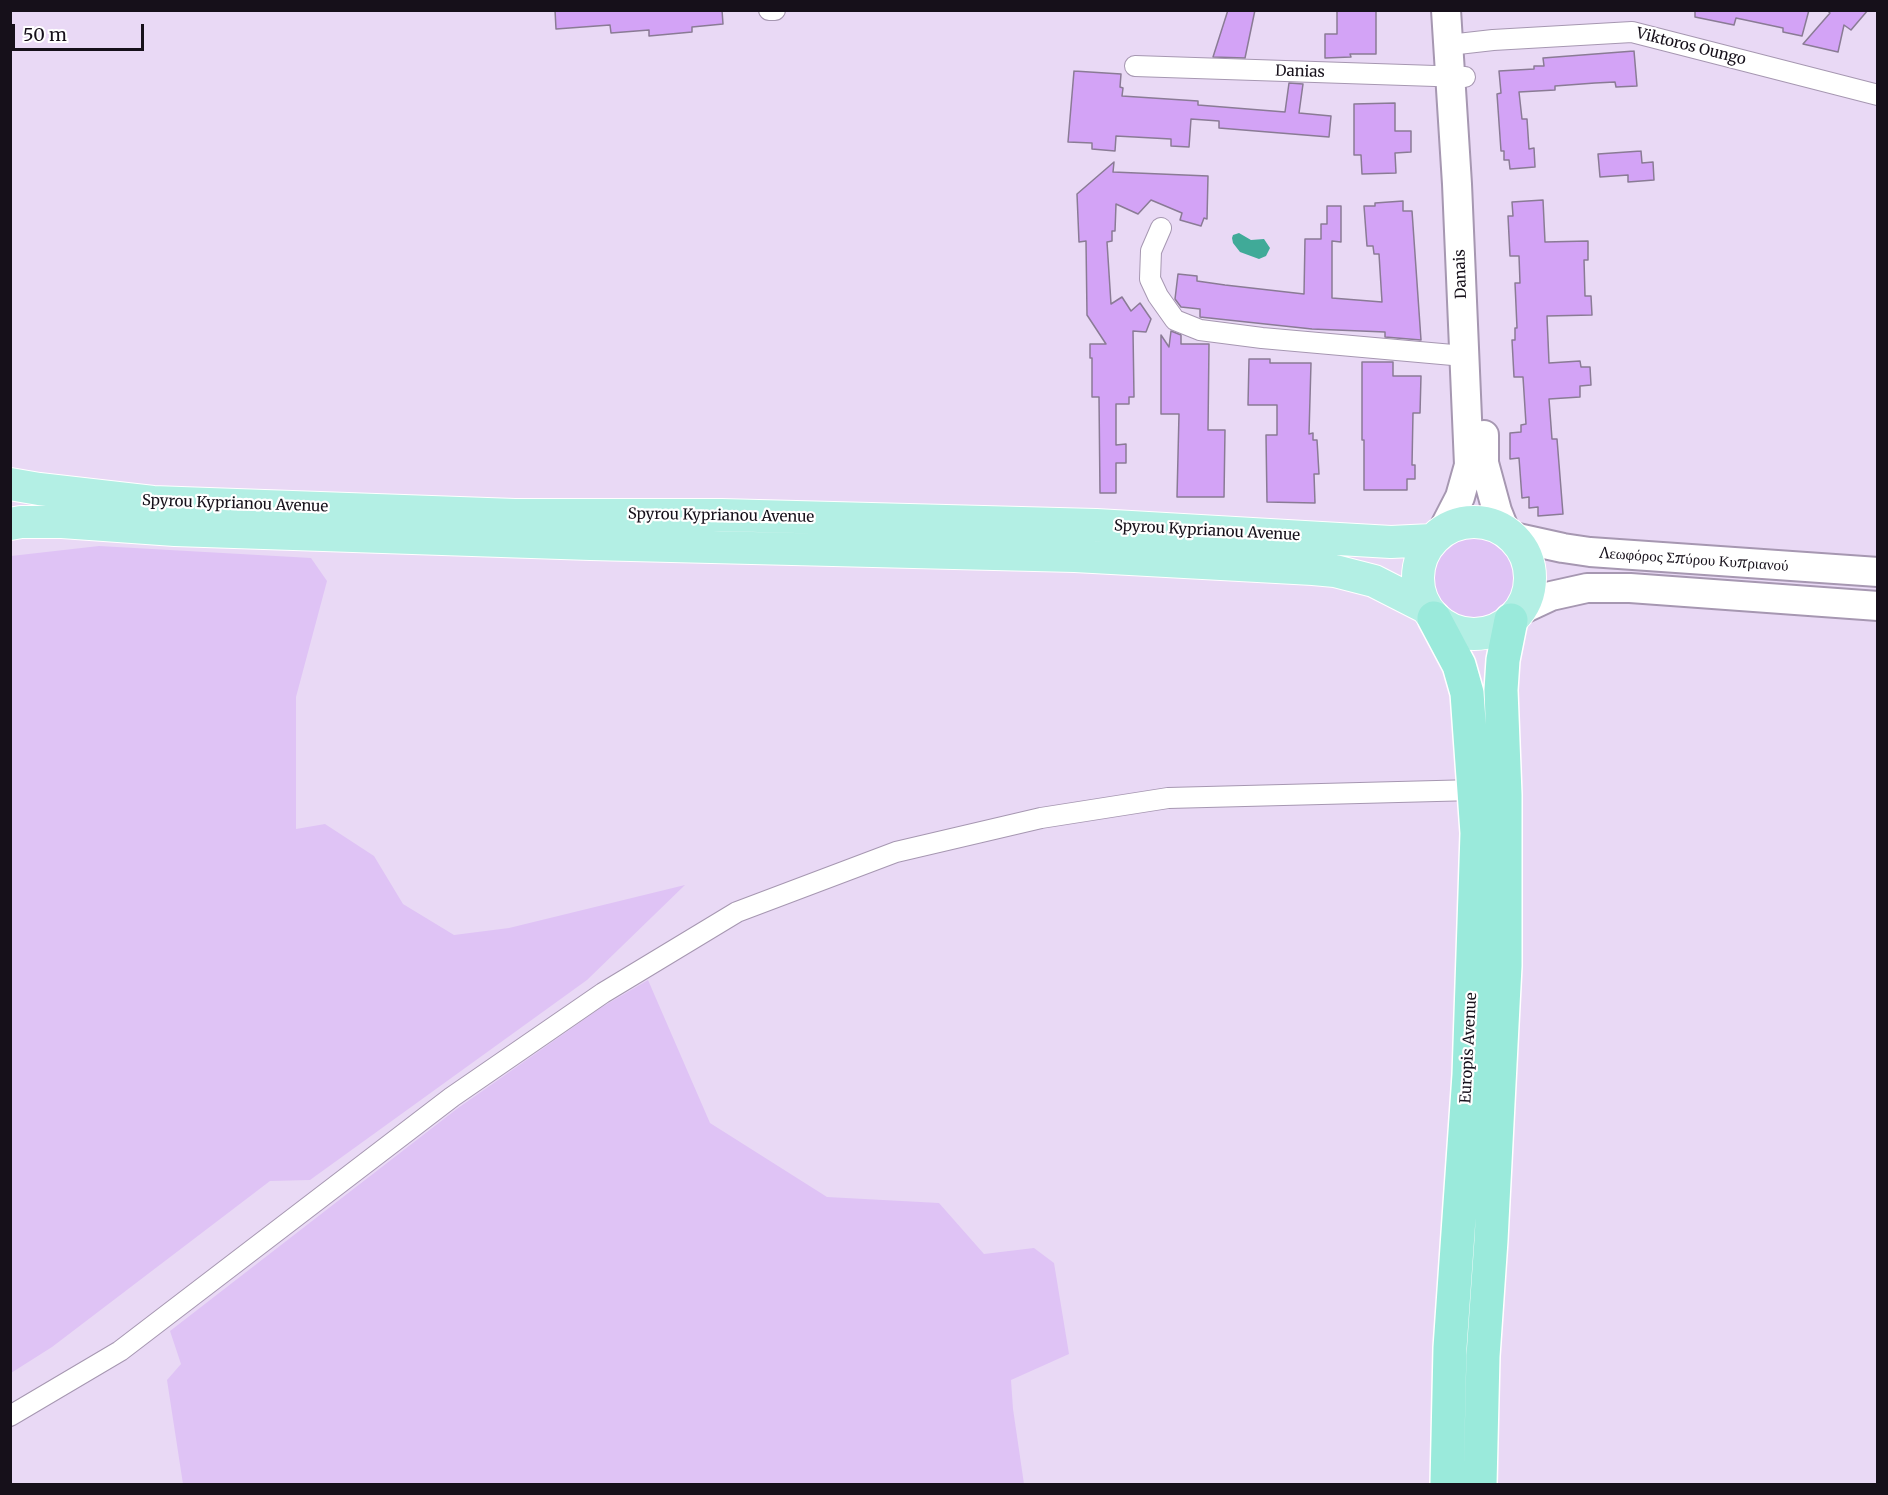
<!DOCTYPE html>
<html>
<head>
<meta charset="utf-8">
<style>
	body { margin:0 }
	#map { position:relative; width:1888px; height:1495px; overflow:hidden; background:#e9d9f5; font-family:Merriweather,serif }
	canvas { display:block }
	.frame { position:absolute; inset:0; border:12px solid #16101a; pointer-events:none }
	.scale { position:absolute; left:12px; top:24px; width:132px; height:27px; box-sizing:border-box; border:3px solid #16101a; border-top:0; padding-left:8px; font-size:18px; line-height:21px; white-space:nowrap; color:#16101a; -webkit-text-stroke:4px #fff; paint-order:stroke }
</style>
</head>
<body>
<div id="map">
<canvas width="1888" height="1495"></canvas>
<div class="frame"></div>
<div class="scale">50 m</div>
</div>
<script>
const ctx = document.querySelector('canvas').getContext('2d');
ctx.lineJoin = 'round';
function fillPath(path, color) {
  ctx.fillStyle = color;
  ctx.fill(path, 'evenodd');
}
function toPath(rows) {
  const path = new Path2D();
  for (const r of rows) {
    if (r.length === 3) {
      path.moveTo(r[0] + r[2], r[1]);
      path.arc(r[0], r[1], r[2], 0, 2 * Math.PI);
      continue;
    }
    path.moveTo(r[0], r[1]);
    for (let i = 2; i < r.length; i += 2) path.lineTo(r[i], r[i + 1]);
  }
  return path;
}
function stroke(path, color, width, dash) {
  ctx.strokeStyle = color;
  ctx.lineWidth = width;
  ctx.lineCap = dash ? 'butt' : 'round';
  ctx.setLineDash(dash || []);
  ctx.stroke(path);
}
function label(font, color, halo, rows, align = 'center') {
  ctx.font = font + ' Merriweather,serif';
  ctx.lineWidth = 4.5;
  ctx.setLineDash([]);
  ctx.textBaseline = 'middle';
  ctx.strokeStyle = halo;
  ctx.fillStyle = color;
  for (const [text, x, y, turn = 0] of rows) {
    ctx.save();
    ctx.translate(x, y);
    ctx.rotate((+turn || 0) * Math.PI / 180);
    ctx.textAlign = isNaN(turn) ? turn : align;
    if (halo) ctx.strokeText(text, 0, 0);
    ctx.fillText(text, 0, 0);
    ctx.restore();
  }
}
fillPath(toPath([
	[1474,578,43],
	[99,546,311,558,327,581,296,697,296,829,325,824,374,856,403,904,454,935,509,928,685,885,587,980,310,1180,270,1181,52,1347,11,1373,11,556],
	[648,980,710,1123,827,1197,939,1203,984,1254,1034,1248,1054,1263,1069,1354,1011,1380,1013,1409,1024,1484,183,1484,167,1380,181,1364,170,1331,458,1108,602,1007]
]), '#dfc3f5');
fillPath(toPath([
	[1239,233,1251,240,1264,239,1270,248,1266,256,1259,259,1240,252,1233,243,1232,238,1233,235]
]), '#40aa98');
const building = toPath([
	[555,10,722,10,723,24,692,27,692,32,649,36,649,30,611,33,610,25,556,29,555,10],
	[1228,10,1255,10,1245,58,1213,57,1228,10],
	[1337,10,1376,10,1376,54,1350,54,1351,57,1325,58,1325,34,1337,34,1337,10],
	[1695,10,1809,10,1802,36,1783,32,1783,28,1736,18,1734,25,1695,17,1695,10],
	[1827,10,1868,10,1851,30,1844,25,1838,52,1803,44,1830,13,1827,10],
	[1634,51,1637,86,1616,87,1615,82,1595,83,1555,86,1555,90,1519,92,1522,119,1527,119,1529,149,1534,148,1535,167,1510,169,1509,160,1504,160,1504,151,1501,151,1497,94,1501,93,1499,71,1534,69,1534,66,1544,66,1543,58,1634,51],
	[1074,71,1121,74,1120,87,1123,88,1122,96,1198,101,1198,105,1285,112,1289,83,1303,84,1299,113,1331,116,1329,137,1219,128,1219,121,1191,119,1189,147,1171,146,1171,139,1116,136,1115,151,1092,149,1092,143,1068,142,1074,71],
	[1395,103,1395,131,1411,131,1411,152,1395,153,1396,173,1362,174,1361,155,1354,155,1354,104,1395,103],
	[1641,151,1642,163,1653,162,1654,180,1628,182,1628,175,1600,177,1598,154,1641,151],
	[1114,162,1113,172,1208,176,1207,219,1204,218,1201,226,1180,220,1182,213,1151,200,1138,214,1116,204,1115,231,1112,231,1112,241,1107,242,1111,304,1122,297,1131,311,1140,303,1151,319,1146,332,1133,331,1134,397,1129,397,1129,404,1116,404,1116,445,1126,444,1126,463,1116,463,1116,493,1100,493,1099,397,1092,397,1092,358,1090,358,1090,344,1106,344,1087,315,1086,241,1079,242,1077,194,1114,162],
	[1543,200,1545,242,1588,241,1588,260,1584,260,1585,296,1591,296,1592,315,1547,316,1549,363,1580,361,1581,367,1590,367,1591,385,1580,386,1580,397,1549,399,1552,439,1557,439,1563,514,1538,516,1538,507,1529,508,1529,497,1522,498,1519,458,1510,459,1510,433,1521,432,1521,425,1526,424,1523,377,1514,377,1512,340,1515,340,1515,328,1517,328,1515,283,1520,283,1519,256,1510,256,1508,216,1513,216,1512,202,1543,200],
	[1403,201,1403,211,1412,211,1421,340,1385,337,1385,332,1312,329,1200,317,1200,309,1181,307,1175,299,1178,274,1197,276,1197,281,1225,285,1304,294,1305,239,1321,239,1321,224,1327,224,1327,206,1341,206,1341,242,1332,241,1332,298,1382,302,1379,254,1374,254,1373,246,1367,246,1364,206,1375,206,1375,203,1403,201],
	[1171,331,1181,335,1181,344,1209,344,1208,430,1225,430,1224,497,1177,497,1179,414,1161,414,1161,335,1169,347,1171,331],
	[1249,359,1270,359,1270,363,1311,363,1309,434,1313,433,1313,440,1317,440,1319,474,1314,474,1315,503,1267,502,1266,435,1277,435,1277,405,1248,405,1249,359],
	[1362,362,1393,362,1393,376,1421,376,1420,413,1413,413,1412,465,1415,465,1415,479,1407,479,1407,490,1364,490,1364,440,1362,440,1362,362]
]);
fillPath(building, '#d3a3f6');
stroke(building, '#8a7b95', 1.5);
const minor = toPath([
	[769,10,775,10],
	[1449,45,1493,40,1632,32,1878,95],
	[1135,66,1465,77],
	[1161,228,1151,251,1150,279,1158,296,1175,320,1200,330,1262,338,1464,356],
	[10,1416,120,1351,452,1097,603,993,737,912,896,852,1041,818,1168,798,1475,790]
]);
const secondary = toPath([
	[1484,435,1484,463,1497,511,1505,531],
	[1442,532,1460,497,1469,465,1457,184,1446,10],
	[1513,537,1563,548,1590,552,1878,572],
	[1521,610,1551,596,1587,588,1630,588,1878,606]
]);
const primary = toPath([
	[10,484,39,489,153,502,515,515,721,515,1096,525,1391,542,1432,540],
	[1474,578,56],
	[10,524,21,522,62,522,175,530,591,544,1075,556,1313,569,1335,571,1374,581,1425,607]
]);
const trunk = toPath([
	[1434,618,1459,665,1467,693,1477,833,1469,1075,1450,1348,1447,1484],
	[1480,1484,1483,1356,1491,1240,1505,966,1505,795,1501,690,1503,660,1511,620]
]);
stroke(minor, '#a697b1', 22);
stroke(secondary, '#a697b1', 32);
stroke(primary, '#fff', 34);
stroke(trunk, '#fff', 36);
stroke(minor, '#fff', 20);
stroke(secondary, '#fff', 28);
stroke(primary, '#b3efe4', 32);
stroke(trunk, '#9aeadb', 33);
label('15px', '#16101a', '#fff', [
	["Viktoros Oungo",1691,47,14],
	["Danias",1300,72,2],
	["Danais",1461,274,-92],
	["Spyrou Kyprianou Avenue",235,504,2],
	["Spyrou Kyprianou Avenue",721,516,1],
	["Spyrou Kyprianou Avenue",1207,531,3],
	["Λεωφόρος Σπύρου Κυπριανού",1694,560,4],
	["Europis Avenue",1469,1048,-87]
]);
</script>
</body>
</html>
